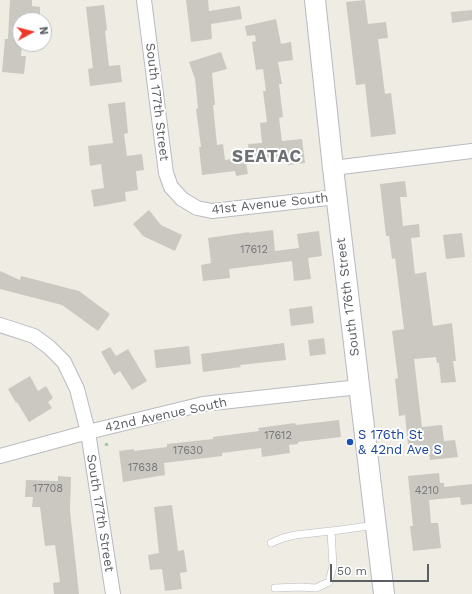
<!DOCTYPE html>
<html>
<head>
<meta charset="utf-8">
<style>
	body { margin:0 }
	#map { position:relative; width:472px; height:594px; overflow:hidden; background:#eeece3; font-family:"Work Sans",sans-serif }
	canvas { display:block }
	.north { position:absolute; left:12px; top:12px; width:40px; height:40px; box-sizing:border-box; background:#fff; border:1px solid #bdbfc1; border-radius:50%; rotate:83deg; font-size:11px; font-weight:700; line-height:16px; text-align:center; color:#5b5f64 }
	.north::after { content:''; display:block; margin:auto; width:14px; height:18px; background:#ec382b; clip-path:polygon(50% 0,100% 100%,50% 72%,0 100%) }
	.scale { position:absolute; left:330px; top:564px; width:99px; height:18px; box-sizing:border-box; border:2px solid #5b5f64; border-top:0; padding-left:5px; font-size:12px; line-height:14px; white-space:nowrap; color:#5b5f64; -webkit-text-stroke:3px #fff; paint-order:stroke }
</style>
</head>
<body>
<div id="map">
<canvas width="472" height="594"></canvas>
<div class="north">N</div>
<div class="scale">50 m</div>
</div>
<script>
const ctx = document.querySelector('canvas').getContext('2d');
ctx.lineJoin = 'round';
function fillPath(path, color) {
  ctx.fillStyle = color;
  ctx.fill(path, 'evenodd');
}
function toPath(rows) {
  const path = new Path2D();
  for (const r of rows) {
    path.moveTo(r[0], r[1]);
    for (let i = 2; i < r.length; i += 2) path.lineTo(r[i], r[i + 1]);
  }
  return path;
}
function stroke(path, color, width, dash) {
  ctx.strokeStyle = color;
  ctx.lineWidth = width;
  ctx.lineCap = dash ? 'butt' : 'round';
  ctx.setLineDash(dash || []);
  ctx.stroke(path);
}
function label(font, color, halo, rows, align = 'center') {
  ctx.font = font + ' "Work Sans",sans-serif';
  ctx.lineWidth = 4;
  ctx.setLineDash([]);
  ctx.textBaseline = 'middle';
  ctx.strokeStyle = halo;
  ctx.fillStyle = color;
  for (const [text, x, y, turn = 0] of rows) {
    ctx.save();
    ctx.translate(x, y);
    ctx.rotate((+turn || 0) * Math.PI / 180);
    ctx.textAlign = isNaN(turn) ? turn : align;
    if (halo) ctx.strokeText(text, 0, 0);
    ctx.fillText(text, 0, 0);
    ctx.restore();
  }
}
fillPath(toPath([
	[10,0,32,0,32,6,40,7,40,20,20,20,20,44,22,44,21,56,26,56,24,74,2,72,5,39,8,39],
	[186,0,208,0,209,11,240,6,242,19,211,24,212,39,191,42],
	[365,0,368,24,386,22,388,38,378,39,385,94,391,93,396,134,371,137,365,84,356,85,346,2],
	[104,5,107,30,105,31,109,66,120,65,122,82,90,86,88,69,93,68,86,7],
	[472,10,472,20,452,23,451,12],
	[276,19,281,44,291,42,293,60,278,62,282,84,279,84,283,117,279,118,282,141,302,139,305,163,288,165,287,156,250,160,248,144,262,143,260,123,267,122,263,91,266,91,263,69,256,70,252,42,256,41,255,35,247,36,245,26],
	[221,52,227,69,212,73,215,105,213,105,217,145,223,144,225,160,245,157,248,174,236,176,235,171,202,175,199,147,201,147,196,109,198,108,195,79,189,62],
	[125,102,128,133,124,134,127,156,142,154,144,170,136,171,138,190,125,192,126,201,94,207,91,190,104,188,101,164,90,166,88,146,113,143,108,104],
	[405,181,407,197,400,197,403,226,419,224,420,237,411,238,415,274,426,272,433,326,452,323,456,361,453,361,456,382,441,383,439,363,437,363,436,357,414,359,422,427,442,425,444,441,455,440,458,457,430,460,429,451,409,454,405,415,399,416,395,379,398,378,392,331,404,329,395,258,392,259,389,236,386,236,380,184],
	[149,210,161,225,182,235,175,251,143,236,133,224],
	[273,230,275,251,299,248,297,234,319,231,322,256,308,258,311,279,294,281,292,261,229,269,230,278,203,281,201,265,211,263,208,238,249,232,249,233],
	[462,233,465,257,446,259,443,235],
	[0,271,20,280,21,276,79,291,110,314,98,331,62,305,0,289],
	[312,306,314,323,291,326,289,309],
	[324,338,326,354,310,356,308,340],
	[284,343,286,360,240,365,241,367,203,372,201,354],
	[189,346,191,364,156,368,154,350],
	[110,347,116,356,128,349,147,381,132,390,120,371,114,375,101,352],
	[30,376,38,391,46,386,53,398,48,402,52,408,29,422,17,402,16,403,8,389],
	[339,420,341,437,298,442,298,444,289,445,290,453,262,457,261,448,222,453,222,456,164,463,165,475,123,482,119,451,134,449,134,451,167,447,167,444,213,439,213,437,259,431,258,428,295,423,296,425],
	[439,473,440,483,444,483,444,487,472,484,472,504,461,505,460,497,429,500,431,523,438,523,441,548,413,551,410,526,413,526,408,476],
	[58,476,71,477,70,511,79,594,54,594,53,583,60,582,55,545,45,546,40,507,32,507,33,497,25,497,26,480,58,481],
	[172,505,178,551,184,550,187,572,180,573,182,589,165,591,162,569,150,570,148,555,159,553,154,507]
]), '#cbc8c2');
const lane = toPath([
	[271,543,283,538,295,535,340,530,375,525],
	[275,588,299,587,316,588,329,582,333,566,331,531]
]);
const street = toPath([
	[144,0,166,173,171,187,182,199,197,208,212,211,337,197],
	[333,168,472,151],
	[0,325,34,336,49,347,64,362,77,389,88,432,113,594],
	[0,456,88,432,203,404,359,387]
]);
const secondary = toPath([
	[315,0,333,168,384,594]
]);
stroke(lane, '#b8bbc0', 8);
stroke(street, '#b8bbc0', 16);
stroke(secondary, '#b7bac0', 22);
stroke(toPath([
	[105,444,108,445]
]), '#97c5a4', 2.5, [4, 2]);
stroke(lane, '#fff', 7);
stroke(street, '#fff', 14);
stroke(secondary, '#fff', 20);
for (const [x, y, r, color] of [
	[350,442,4,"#1a4fb4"]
]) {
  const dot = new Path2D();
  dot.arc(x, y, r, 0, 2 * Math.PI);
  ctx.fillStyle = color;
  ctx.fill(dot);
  stroke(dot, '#fff', 1.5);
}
label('11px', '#77797c', null, [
	["17612",254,250],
	["17612",278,436],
	["17630",188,451],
	["17638",143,468],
	["17708",48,489],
	["4210",427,491]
]);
label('13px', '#5b5f64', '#fff', [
	["South 177th Street",157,102,83],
	["41st Avenue South",270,204,-6],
	["South 176th Street",348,297,-97],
	["42nd Avenue South",166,415,-12],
	["South 177th Street",100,513,81]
]);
label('13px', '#164399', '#fff', [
	["S 176th St",358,435],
	["& 42nd Ave S",358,450]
], 'left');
ctx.letterSpacing = '1px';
label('bold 17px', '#6c7176', '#fff', [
	["SEATAC",267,157]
]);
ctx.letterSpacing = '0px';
</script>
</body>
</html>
